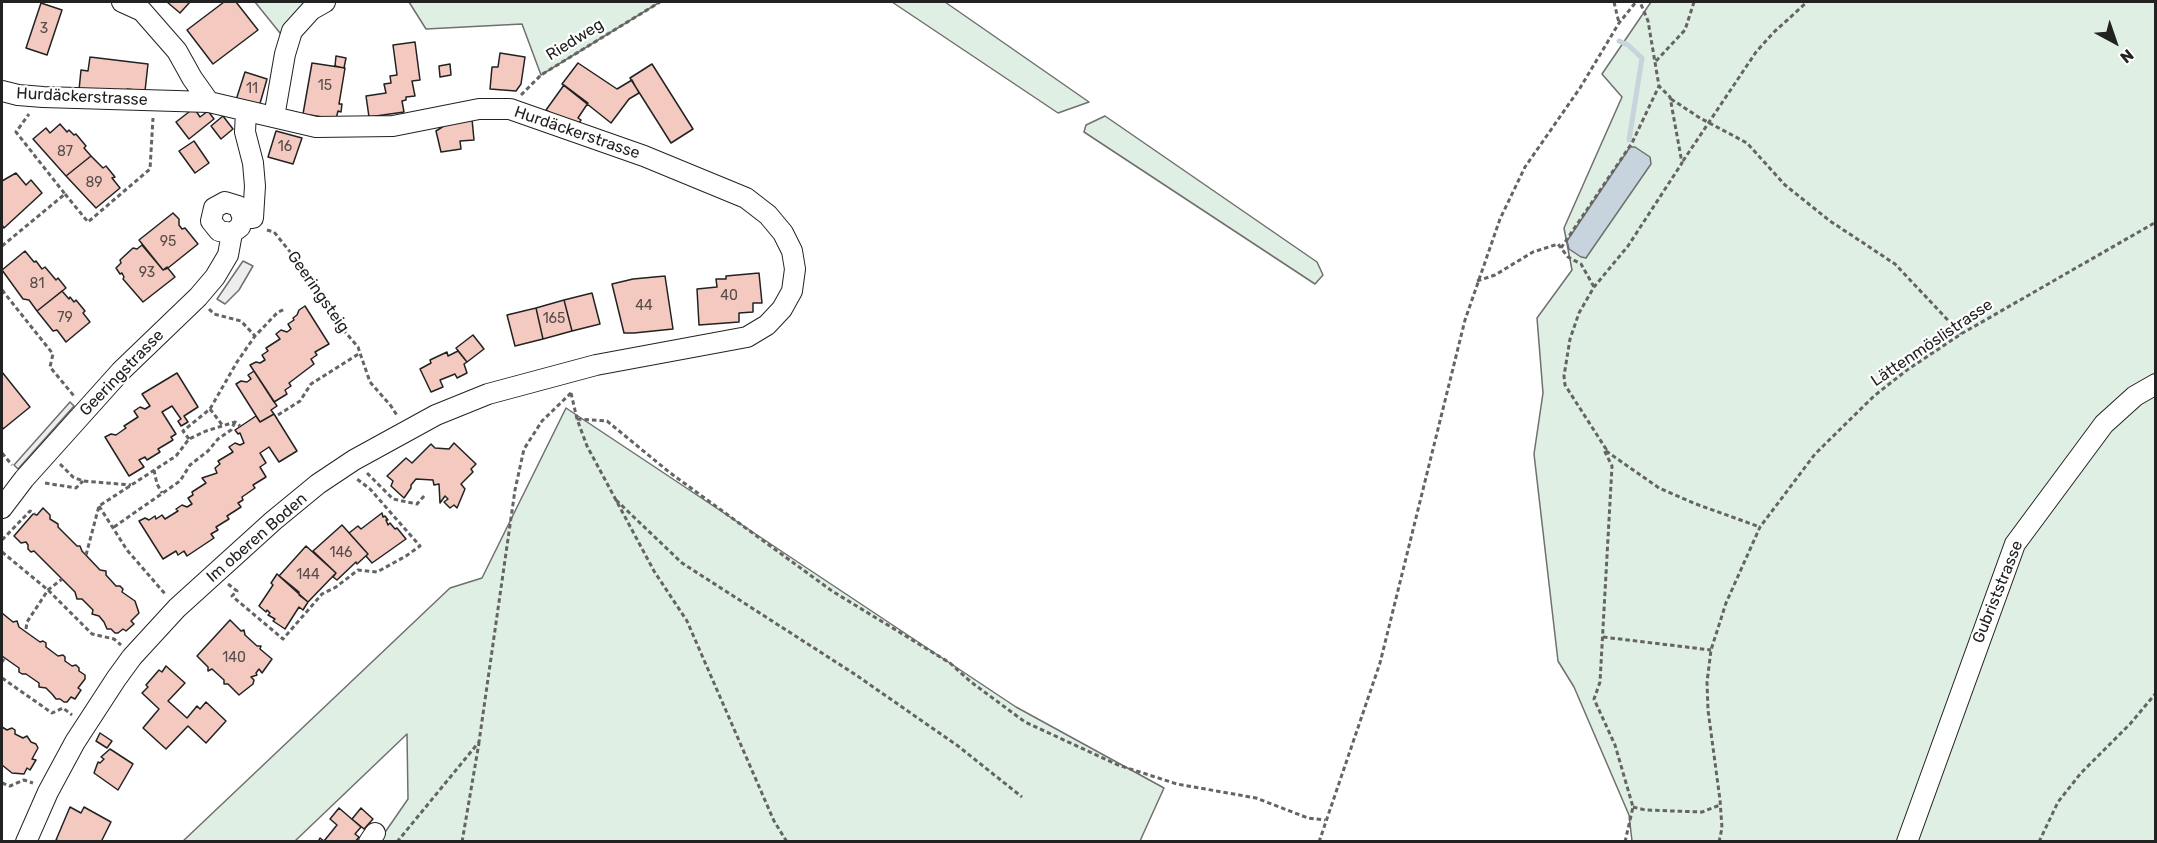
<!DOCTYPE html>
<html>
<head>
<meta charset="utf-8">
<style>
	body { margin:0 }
	#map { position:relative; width:2157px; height:843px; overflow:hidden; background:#fff; font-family:Rubik,sans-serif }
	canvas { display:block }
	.frame { position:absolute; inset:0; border:3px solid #222; pointer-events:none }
	.north { position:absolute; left:2085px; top:12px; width:60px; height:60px; -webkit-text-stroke:4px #fff; paint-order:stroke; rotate:140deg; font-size:16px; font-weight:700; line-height:24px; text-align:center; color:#222 }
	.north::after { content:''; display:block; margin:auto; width:21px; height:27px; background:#222; clip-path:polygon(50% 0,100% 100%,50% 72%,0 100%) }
</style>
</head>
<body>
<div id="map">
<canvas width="2157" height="843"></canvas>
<div class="frame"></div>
<div class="north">N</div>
</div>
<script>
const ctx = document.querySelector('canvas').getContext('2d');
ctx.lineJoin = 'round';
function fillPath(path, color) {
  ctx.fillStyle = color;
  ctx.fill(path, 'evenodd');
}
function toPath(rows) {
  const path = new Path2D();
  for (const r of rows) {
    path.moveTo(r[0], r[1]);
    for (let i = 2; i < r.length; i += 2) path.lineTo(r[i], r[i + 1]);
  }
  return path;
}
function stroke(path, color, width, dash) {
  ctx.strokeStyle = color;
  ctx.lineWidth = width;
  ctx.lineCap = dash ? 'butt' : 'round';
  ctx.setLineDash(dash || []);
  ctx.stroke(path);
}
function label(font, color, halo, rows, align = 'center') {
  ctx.font = font + ' Rubik,sans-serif';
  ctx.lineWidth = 4.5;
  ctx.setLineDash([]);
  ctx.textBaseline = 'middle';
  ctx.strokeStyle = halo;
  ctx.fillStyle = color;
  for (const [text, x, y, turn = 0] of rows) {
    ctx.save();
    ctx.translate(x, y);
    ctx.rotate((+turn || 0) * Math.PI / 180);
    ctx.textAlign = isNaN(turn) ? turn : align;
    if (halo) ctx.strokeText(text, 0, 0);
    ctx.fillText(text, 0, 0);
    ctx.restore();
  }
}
const green = toPath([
	[255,2,315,2,284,38,255,2],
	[409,2,660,2,541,75,522,24,426,29,409,2],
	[892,2,945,2,1089,102,1058,113,892,2],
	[1651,2,2155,2,2155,841,1632,841,1629,815,1574,687,1558,661,1534,454,1543,393,1537,318,1572,270,1564,228,1622,97,1602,74,1651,2],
	[1105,116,1317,262,1323,275,1315,284,1084,132,1086,125,1105,116],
	[566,408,1016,707,1164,788,1140,841,379,841,408,799,407,734,295,841,182,842,450,588,482,578,566,408]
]);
fillPath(green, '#e0efe3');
stroke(green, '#6f6f6f', 1.5);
const parking = toPath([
	[243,261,253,266,239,290,225,304,217,299,243,261],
	[70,402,74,406,18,469,14,465,70,402]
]);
fillPath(parking, '#ededed');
stroke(parking, '#6f6f6f', 1.5);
const water = toPath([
	[1630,147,1635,147,1650,157,1651,164,1588,255,1586,258,1581,257,1569,249,1567,241,1630,147]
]);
fillPath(water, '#c7d3dd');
stroke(water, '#6f6f6f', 1.5);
stroke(toPath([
	[1619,41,1628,45,1642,58,1629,140]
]), '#c7d3dd', 5);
const building = toPath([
	[167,2,190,2,180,13,167,2],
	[224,2,236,2,258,30,213,64,187,30,224,2],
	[41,3,62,10,47,55,26,48,41,3],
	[415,42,420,80,412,81,415,96,406,97,406,100,402,101,404,112,369,117,366,96,386,93,384,84,391,83,390,76,397,75,393,45,415,42],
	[500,53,525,57,521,84,516,91,490,89,492,67,498,67,500,53],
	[336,56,346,58,344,68,335,66,336,56],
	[90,57,148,64,145,91,127,89,126,93,79,90,81,70,88,71,90,57],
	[312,63,345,68,339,104,342,104,341,112,338,111,336,119,303,114,312,63],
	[578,63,617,89,632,80,639,93,629,99,611,123,562,84,578,63],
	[450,64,451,75,440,77,439,66,450,64],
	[652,64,693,129,671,143,630,78,652,64],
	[245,72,267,79,259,107,236,100,245,72],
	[564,85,588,103,578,118,581,120,575,129,546,110,564,85],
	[194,108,200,117,208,111,214,119,189,139,176,122,194,108],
	[223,116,233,129,221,139,211,126,223,116],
	[472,119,474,140,460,141,461,149,441,152,436,131,450,122,472,119],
	[60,124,67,132,69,130,74,135,76,134,86,146,84,148,91,156,66,176,33,139,46,128,50,133,60,124],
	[276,131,302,138,293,164,268,157,276,131],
	[194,141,209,163,195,173,179,151,194,141],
	[91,156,103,168,106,166,115,177,112,178,120,188,96,208,66,176,91,156],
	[16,173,26,185,31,180,42,193,4,228,2,225,2,181,16,173],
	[173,213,179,219,179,225,182,229,185,228,198,244,168,268,163,270,139,240,173,213],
	[142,245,163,270,167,267,175,277,143,302,123,279,124,277,122,273,120,274,116,268,121,263,120,260,133,248,137,249,142,245],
	[25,251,34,262,36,261,42,269,45,267,56,280,58,278,66,288,37,311,29,300,23,299,2,270,25,251],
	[759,273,762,303,753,303,753,312,739,313,739,322,699,325,697,289,717,287,716,279,726,279,726,276,759,273],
	[665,276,673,329,634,333,624,333,612,284,633,279,665,276],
	[62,291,69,299,70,297,74,302,76,300,85,311,83,313,90,322,66,342,57,330,53,331,37,311,62,291],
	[592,293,600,324,572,331,564,300,592,293],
	[564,300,572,331,543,339,536,308,564,300],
	[305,306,329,344,315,352,317,355,311,359,314,364,289,383,291,386,285,390,287,394,274,402,250,365,256,362,260,363,265,360,262,355,268,351,266,348,280,339,276,334,281,330,287,332,291,329,288,324,294,320,293,318,297,315,299,310,305,306],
	[536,308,543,339,515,346,507,315,536,308],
	[473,335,484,349,467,362,456,348,473,335],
	[458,351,467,362,464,364,467,373,457,378,455,374,440,380,443,387,431,392,420,369,431,363,430,360,447,352,448,356,458,351],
	[254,371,277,406,271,410,274,414,260,422,236,384,241,381,247,382,251,379,248,375,254,371],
	[2,372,30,407,3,429,2,426,2,372],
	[177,373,198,407,184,416,188,422,181,426,178,421,181,419,172,406,162,412,176,434,171,437,173,440,158,449,160,452,147,460,145,457,139,460,144,467,129,476,105,437,111,434,116,435,126,428,124,426,138,417,134,411,140,407,145,409,150,406,142,394,177,373],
	[274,414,297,451,279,462,269,447,260,453,266,463,260,467,266,477,253,485,255,488,242,497,243,500,238,503,241,507,227,516,229,519,216,527,218,530,211,534,214,538,187,556,184,551,178,555,176,551,163,559,139,521,145,518,149,520,155,516,156,519,162,515,165,519,178,511,176,509,182,505,187,507,192,504,188,498,193,495,192,492,206,483,202,478,217,473,215,468,220,464,218,461,233,452,229,447,235,443,240,445,244,443,240,433,238,434,235,430,256,416,260,422,274,414],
	[454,443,476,464,471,469,473,472,461,484,465,489,457,508,454,505,450,508,444,502,448,499,445,496,440,503,439,484,434,485,433,480,416,479,411,485,411,488,404,498,391,486,393,481,387,476,406,458,412,463,431,444,435,448,449,449,454,443],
	[43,508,50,515,50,519,58,524,58,527,77,546,80,546,82,551,100,570,106,571,106,575,116,586,120,586,123,589,122,592,135,601,139,613,131,621,134,624,126,631,123,629,118,633,115,633,111,629,107,629,104,622,99,616,92,614,93,610,82,599,77,599,75,592,34,551,31,552,28,549,28,545,26,542,21,543,14,536,33,514,37,515,43,508],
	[382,513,383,517,385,516,388,520,386,520,388,525,390,523,395,529,397,528,406,539,372,563,366,556,368,554,349,533,358,526,361,529,382,513],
	[342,525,368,554,357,564,356,562,337,580,333,577,336,573,313,551,342,525],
	[306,546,336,573,308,602,279,576,306,546],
	[277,574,299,592,299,595,308,602,303,610,299,607,285,629,273,621,275,619,268,615,270,613,267,610,266,612,259,606,273,585,271,583,277,574],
	[2,613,13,622,17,621,19,627,40,642,43,641,46,643,46,647,58,656,63,655,65,657,65,661,72,666,76,665,79,668,79,671,85,675,85,679,78,688,81,690,75,699,71,697,67,702,64,702,60,699,56,699,52,694,46,688,39,687,39,683,26,674,22,674,19,672,19,668,2,656,2,613],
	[230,620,241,631,244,630,245,635,257,646,261,646,260,649,272,659,262,673,259,669,256,673,257,675,251,677,254,680,253,684,239,695,228,684,224,684,224,680,212,669,208,671,208,667,197,656,230,620],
	[166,666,185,683,168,701,187,718,197,706,200,709,206,702,226,721,206,743,188,726,166,749,143,728,159,709,142,693,148,687,146,685,159,670,162,672,166,666],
	[2,727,7,730,12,728,15,730,15,734,23,738,27,736,31,742,36,744,38,748,32,759,36,760,30,770,27,768,24,774,12,773,2,765,2,727],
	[100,733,112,741,107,748,96,741,100,733],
	[110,749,133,764,118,790,94,773,98,762,100,763,104,759,101,757,110,749],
	[70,807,81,813,84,807,111,822,101,842,62,842,56,840,70,807],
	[339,808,361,827,355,834,359,837,355,842,318,842,320,838,324,841,337,825,330,819,339,808],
	[361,808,373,819,364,829,352,819,361,808]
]);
fillPath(building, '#f3c9c0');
stroke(building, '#222', 1.5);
const minor = toPath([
	[122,2,142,11,177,51,192,78,209,102],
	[2,91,18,95,43,97,209,102,316,127,393,126,479,109,510,109,644,156,746,198,768,215,783,233,792,251,795,269,792,291,782,309,767,325,747,337,596,365,488,394,436,415,354,460,318,484,273,521,177,608,132,657,116,679,75,742,48,792,26,842],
	[274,117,285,54,292,31,311,10,325,2],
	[243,218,253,218,255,186,253,163,245,132,246,111],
	[2,508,24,479,121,371,198,297,215,277,228,255,232,233,240,227,243,218,238,206,225,202,214,208,211,221,219,231,232,233],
	[369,842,375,833],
	[1907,842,2015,544,2104,424,2135,396,2156,384]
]);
stroke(minor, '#222', 22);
stroke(toPath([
	[1614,2,1619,23],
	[1656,61,1685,30,1694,2],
	[521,95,541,75,660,2],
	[1671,99,1700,118,1747,143,1785,185,1830,221,1895,264,1961,334],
	[1683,161,1756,52,1773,33,1807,2],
	[65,194,88,222,150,169,153,118],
	[267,230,274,232,308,274,328,312,358,347,360,353],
	[2,246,65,194,16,132,29,114],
	[1561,248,1632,143,1659,86],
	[1477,281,1495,275,1533,252,1558,244,1568,257,1581,264,1594,287],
	[2,290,53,354,50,367,74,396],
	[209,309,214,314,241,321,255,336],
	[571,393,577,419,587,446,654,571,687,621,774,821,787,842],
	[210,409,223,426],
	[278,415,300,401,311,384,360,353,370,382,391,406,398,417],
	[577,419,607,421,669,472,832,591,950,663,971,682,1025,722,1118,765,1177,784,1256,798,1308,818,1325,820],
	[189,439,183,431,210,409,237,362,255,336,278,312,285,309],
	[1606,451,1659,488,1696,504,1760,527],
	[2,453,12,465],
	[60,464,73,477,83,481,131,485],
	[154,470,157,484,162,493],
	[367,473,393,499,417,504,425,495],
	[45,483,76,488,83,481],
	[616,500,682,563,856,675,958,746,1022,797],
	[99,506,127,550,166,595],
	[114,527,180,481,190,465,208,451,218,439,231,430,235,422],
	[2,540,30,511,35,514],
	[2,552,48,590,92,634,114,639,121,645],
	[86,555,99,506,176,456,189,439,206,431,235,422,240,426],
	[228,584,237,591,232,596,283,639,322,594,336,587,358,570,377,572,406,556,420,546,370,489,357,479],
	[26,629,27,622,48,590,62,579],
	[1603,637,1711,650],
	[2,662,4,659],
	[2,678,52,713,63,708,72,715],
	[2,783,10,786,24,780,33,783],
	[1633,807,1645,810,1702,812,1720,805],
	[397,842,479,742,515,490,524,449,542,421,573,391],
	[462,842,479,743],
	[1319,842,1380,663,1465,320,1500,219,1525,167,1580,88,1619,23,1636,2],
	[1625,842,1633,807,1615,745,1594,699,1600,682,1612,466,1604,450,1606,449,1565,385,1564,376,1570,339,1579,313,1594,287,1628,246,1682,163,1670,97,1659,86,1648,21,1640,2],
	[1719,842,1722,828,1720,800,1708,710,1707,682,1711,650,1726,603,1760,527,1815,454,1874,396,1907,370,1961,334,2156,222],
	[2039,842,2058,802,2081,773,2130,724,2156,693]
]), '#646464', 3, [4.5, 3]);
stroke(minor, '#fff', 20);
label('14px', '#564c4a', null, [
	["3",44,29],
	["15",325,86],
	["11",252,89],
	["16",285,147],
	["87",65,152],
	["89",94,183],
	["95",168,242],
	["93",147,273],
	["81",37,284],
	["40",729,296],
	["44",644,306],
	["79",65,318],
	["165",554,319],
	["146",341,553],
	["144",308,575],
	["140",234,658]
]);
label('16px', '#222', '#fff', [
	["Riedweg",575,40,-32],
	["Hurdäckerstrasse",82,97,3],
	["Hurdäckerstrasse",577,133,19],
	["Geeringsteig",318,292,55],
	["Lättenmöslistrasse",1932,343,-34],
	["Geeringstrasse",122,373,-46],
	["Im oberen Boden",257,538,-41],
	["Gubriststrasse",1998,592,-68]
]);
</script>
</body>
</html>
